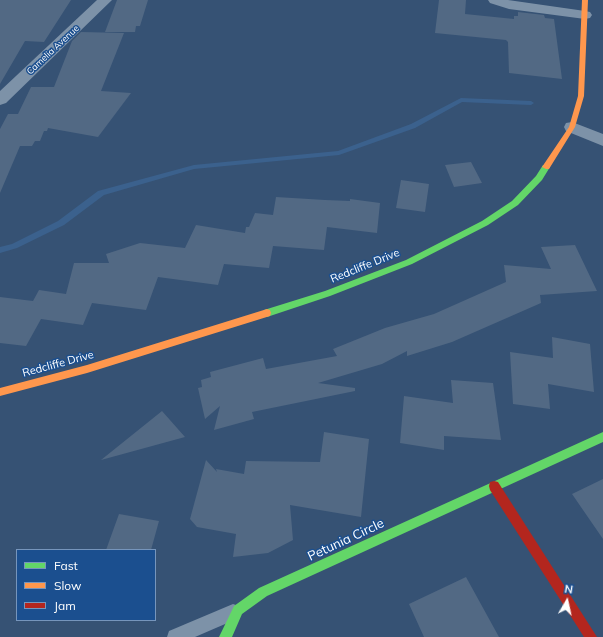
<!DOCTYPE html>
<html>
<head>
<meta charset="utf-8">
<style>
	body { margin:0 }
	#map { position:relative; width:603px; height:637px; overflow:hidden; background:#365274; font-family:Mulish,sans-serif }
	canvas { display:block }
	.legend { position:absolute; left:16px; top:549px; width:140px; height:72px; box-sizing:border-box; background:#1b4f8f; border:1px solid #7695bc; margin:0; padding:5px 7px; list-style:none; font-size:12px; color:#fff }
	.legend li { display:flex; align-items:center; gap:8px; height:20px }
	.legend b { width:20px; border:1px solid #7695bc }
	.north { position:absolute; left:547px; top:581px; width:40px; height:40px; -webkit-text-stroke:3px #1b4f8f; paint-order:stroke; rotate:9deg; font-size:11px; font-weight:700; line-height:16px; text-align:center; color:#fff }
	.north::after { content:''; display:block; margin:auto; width:14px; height:18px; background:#fff; clip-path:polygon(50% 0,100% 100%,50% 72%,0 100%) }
</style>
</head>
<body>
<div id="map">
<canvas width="603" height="637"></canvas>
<ul class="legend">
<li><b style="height:5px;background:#63d668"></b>Fast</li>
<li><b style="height:5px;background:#ff974d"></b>Slow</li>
<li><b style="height:5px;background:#b3261e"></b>Jam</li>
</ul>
<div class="north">N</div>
</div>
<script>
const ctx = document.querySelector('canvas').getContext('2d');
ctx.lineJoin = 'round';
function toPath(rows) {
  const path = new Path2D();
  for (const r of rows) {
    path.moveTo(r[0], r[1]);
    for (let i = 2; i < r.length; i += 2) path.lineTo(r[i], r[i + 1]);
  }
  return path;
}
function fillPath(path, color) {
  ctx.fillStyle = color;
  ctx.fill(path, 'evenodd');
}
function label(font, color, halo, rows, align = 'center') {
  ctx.font = font + ' Mulish,sans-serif';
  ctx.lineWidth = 3;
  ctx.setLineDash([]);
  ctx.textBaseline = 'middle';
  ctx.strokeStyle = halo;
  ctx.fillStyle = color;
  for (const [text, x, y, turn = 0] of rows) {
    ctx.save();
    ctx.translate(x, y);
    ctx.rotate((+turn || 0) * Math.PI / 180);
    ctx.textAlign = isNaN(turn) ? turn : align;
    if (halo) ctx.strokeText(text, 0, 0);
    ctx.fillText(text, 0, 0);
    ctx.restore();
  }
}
fillPath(toPath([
	[461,98,531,101,534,103,531,105,462,102,415,128,339,155,194,169,104,195,64,225,17,248,0,253,0,247,12,244,58,221,98,191,194,165,338,151,411,124,461,98]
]), '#3b618d');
fillPath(toPath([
	[0,0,71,0,44,42,25,41,0,84],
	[117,0,148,0,140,26,136,26,135,32,105,32],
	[439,0,466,0,465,14,514,19,514,16,518,16,518,12,544,15,545,18,554,19,562,79,509,73,508,42,506,40,435,33],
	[81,32,124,33,101,91,131,93,98,137,48,128,47,131,44,131,40,141,35,141,32,146,20,146,0,193,0,129,8,114,18,114,31,87,54,87,72,41],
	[471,162,482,183,454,187,445,165],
	[401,180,429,184,425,212,396,208],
	[276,197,325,200,350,201,350,199,380,203,377,233,327,227,324,250,273,246,269,268,224,264,218,285,158,277,146,310,92,303,83,325,41,319,26,346,0,343,0,297,33,301,39,290,66,294,74,263,109,263,106,254,140,243,185,248,196,225,245,233,246,227,249,227,255,213,273,215],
	[575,245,597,291,540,295,541,303,452,342,407,356,407,351,382,364,318,383,355,388,355,391,252,412,254,419,214,430,220,406,205,419,198,388,202,387,201,380,211,377,210,372,263,358,266,369,337,356,333,349,385,328,434,314,506,282,504,265,551,269,541,247],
	[552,337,590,344,594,392,548,384,550,409,513,404,510,352,553,358],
	[451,380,493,383,501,440,444,436,444,450,400,443,404,396,453,403],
	[162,411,185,437,101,460],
	[324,432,369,439,361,517,290,505,293,540,268,553,233,557,236,534,197,527,190,519,206,460,217,472,216,469,244,474,246,461,320,462],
	[603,479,603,539,572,494],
	[119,514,159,521,151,550,106,550],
	[466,577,499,637,424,637,409,604]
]), '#526984');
fillPath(toPath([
	[233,604,239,606,241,612,239,618,195,637,167,637,169,631,233,604]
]), '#7d92a8');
fillPath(toPath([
	[97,0,112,0,6,103,0,105,0,91,97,0],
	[488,0,508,0,585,11,590,12,592,15,590,18,585,19,509,9,490,3,488,0],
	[572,122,603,134,603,146,566,131,564,127,566,123,572,122]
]), '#7d92a8');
fillPath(toPath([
	[543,165,549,165,550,167,542,180,518,205,488,225,412,264,330,296,267,317,264,316,263,313,264,310,325,291,406,260,482,221,512,201,536,176,543,165],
	[603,432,603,442,267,596,242,614,232,637,219,637,234,606,259,588,603,432]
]), '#63d668');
fillPath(toPath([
	[582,0,588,0,584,96,575,127,549,169,546,169,542,167,569,127,578,96,582,0],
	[267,309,270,310,271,313,270,316,87,373,0,396,0,388,87,365,267,309]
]), '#ff974d');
fillPath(toPath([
	[494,481,498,482,597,637,584,637,490,490,489,486,490,482,494,481]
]), '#b3261e');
label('9px', '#fff', '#1b4f8f', [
	["Camelia Avenue",53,50,-43]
]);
label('11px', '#fff', '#1b4f8f', [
	["Redcliffe Drive",365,266,-22],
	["Redcliffe Drive",58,364,-15]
]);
label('13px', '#fff', '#1b4f8f', [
	["Petunia Circle",346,540,-25]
]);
</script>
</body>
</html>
